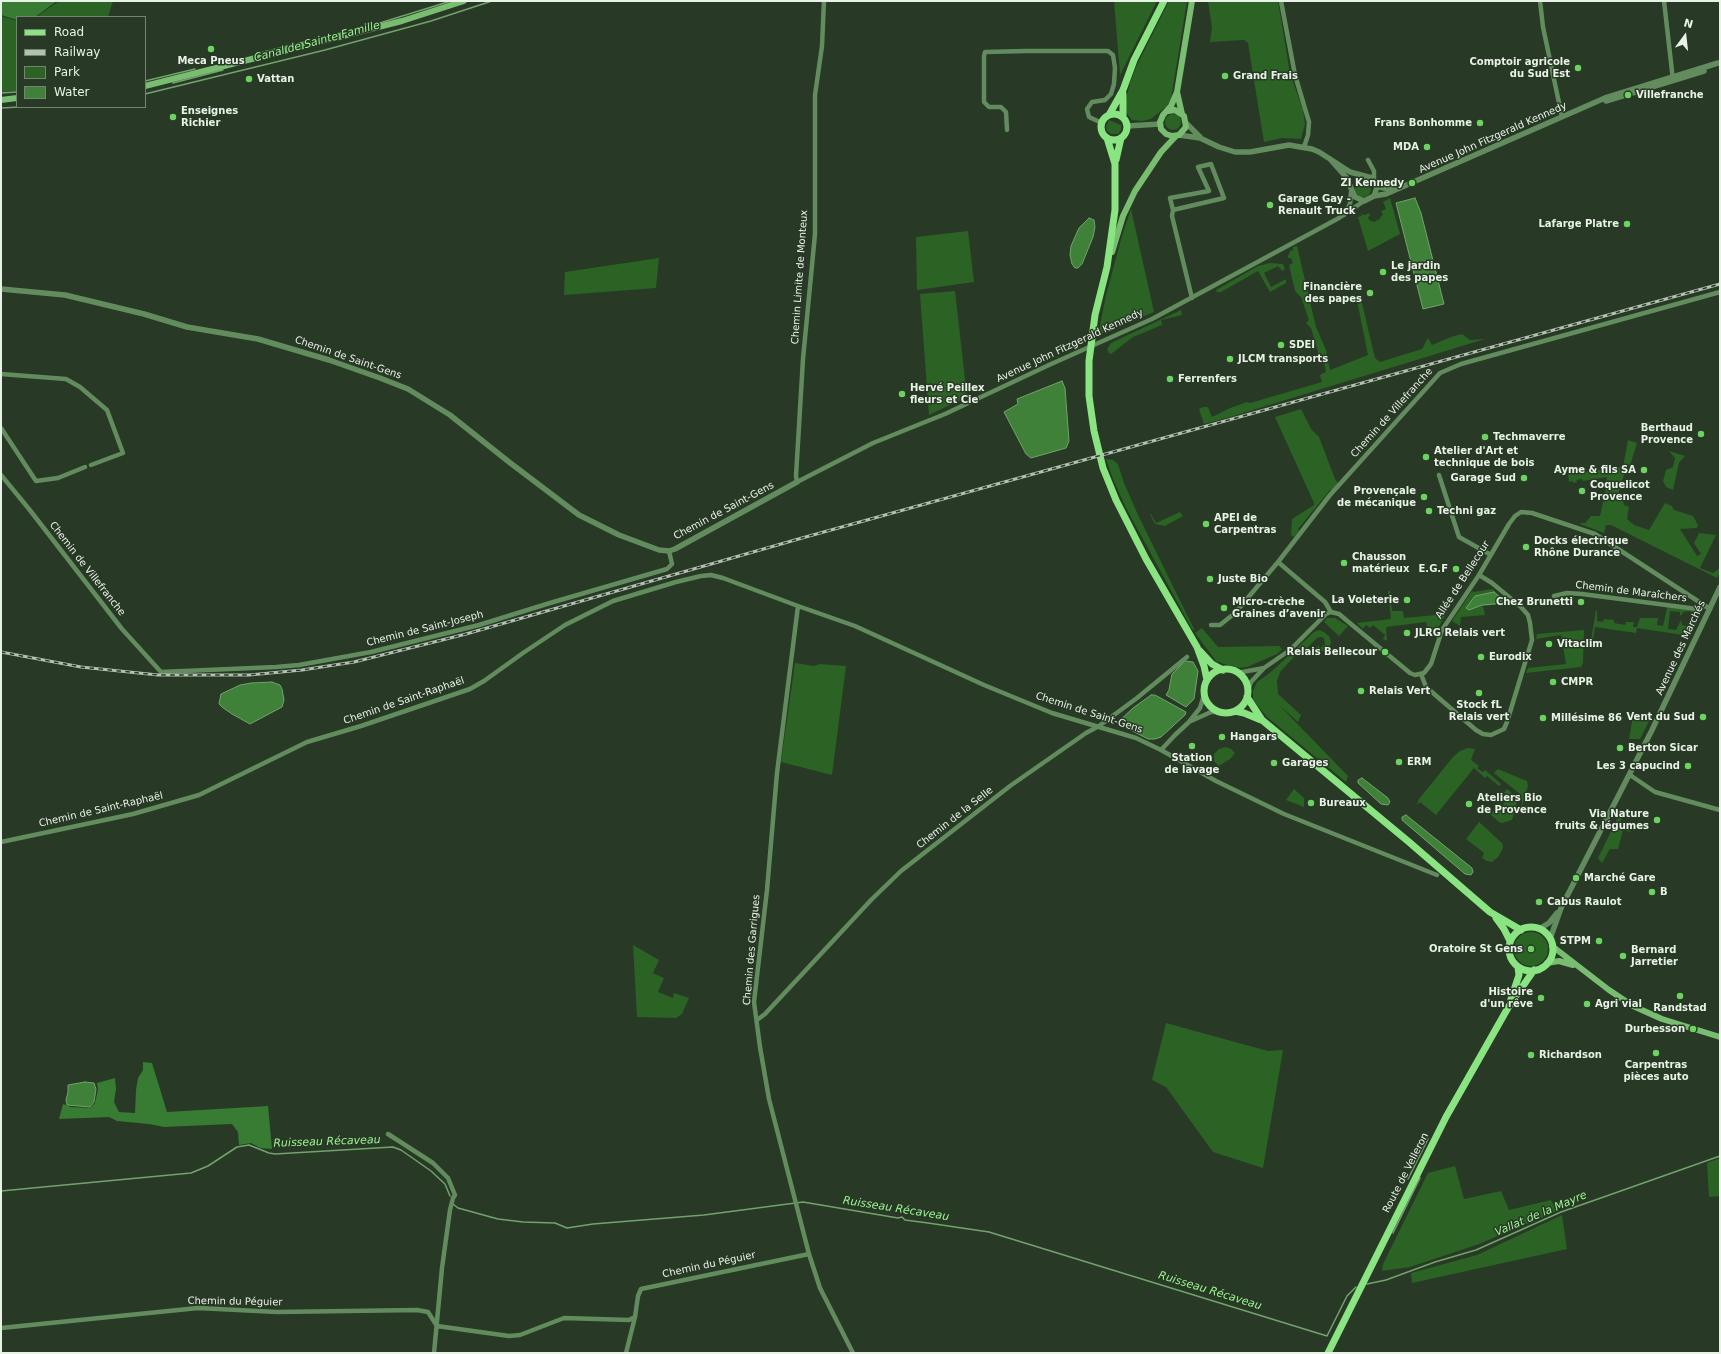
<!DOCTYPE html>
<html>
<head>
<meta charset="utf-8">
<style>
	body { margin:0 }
	#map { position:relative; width:1721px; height:1354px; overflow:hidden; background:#283926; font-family:"DejaVu Sans",sans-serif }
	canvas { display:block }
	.frame { position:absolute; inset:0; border:2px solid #e8f2e6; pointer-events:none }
	.legend { position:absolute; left:16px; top:16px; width:130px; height:92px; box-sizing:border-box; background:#283926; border:1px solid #758373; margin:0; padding:5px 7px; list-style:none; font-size:12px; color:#e8f2e6 }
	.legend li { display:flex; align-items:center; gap:8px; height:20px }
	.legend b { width:20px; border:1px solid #758373 }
	.north { position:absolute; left:1665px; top:16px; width:40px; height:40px; -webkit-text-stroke:3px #283926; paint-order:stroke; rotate:15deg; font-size:11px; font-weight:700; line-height:16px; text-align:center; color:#e8f2e6 }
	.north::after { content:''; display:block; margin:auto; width:14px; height:18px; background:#e8f2e6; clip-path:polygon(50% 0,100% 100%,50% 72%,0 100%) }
</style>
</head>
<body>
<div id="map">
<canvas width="1721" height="1354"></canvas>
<div class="frame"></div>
<ul class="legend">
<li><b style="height:5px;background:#8ae481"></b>Road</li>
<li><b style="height:5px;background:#b4c0b2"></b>Railway</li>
<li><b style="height:11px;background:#2a6324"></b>Park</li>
<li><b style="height:11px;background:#3f8138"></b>Water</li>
</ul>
<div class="north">N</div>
</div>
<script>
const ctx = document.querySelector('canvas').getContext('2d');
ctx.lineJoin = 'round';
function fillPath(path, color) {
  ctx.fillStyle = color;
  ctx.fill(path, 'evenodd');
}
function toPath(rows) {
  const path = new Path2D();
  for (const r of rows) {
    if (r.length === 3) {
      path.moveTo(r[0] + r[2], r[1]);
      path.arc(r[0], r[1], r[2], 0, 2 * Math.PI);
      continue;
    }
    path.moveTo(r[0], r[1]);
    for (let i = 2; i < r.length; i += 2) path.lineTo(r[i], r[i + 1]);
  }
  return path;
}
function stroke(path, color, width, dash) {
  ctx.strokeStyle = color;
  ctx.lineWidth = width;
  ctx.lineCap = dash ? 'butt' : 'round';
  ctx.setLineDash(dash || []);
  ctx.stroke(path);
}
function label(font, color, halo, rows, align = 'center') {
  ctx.font = font + ' "DejaVu Sans",sans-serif';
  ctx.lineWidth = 3;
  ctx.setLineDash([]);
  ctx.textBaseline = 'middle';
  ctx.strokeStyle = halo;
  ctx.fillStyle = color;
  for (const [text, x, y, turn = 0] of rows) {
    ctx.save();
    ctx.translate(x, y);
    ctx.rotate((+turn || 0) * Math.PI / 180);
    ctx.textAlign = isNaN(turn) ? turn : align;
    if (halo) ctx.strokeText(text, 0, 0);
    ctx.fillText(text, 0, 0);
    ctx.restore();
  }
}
fillPath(toPath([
	[59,1,113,1,108,17,36,17],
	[1114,1,1157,1,1120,75],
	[1169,1,1187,1,1171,99,1167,106,1151,119,1142,121,1132,120,1125,111,1125,104,1130,83,1136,67],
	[1208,1,1278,1,1290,73,1303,110,1305,124,1301,139,1282,138,1264,142,1248,43,1244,40,1210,42,1212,27],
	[1,16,17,21,17,91,1,92],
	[1173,122,8],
	[1109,120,1121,125,1121,130,1118,134,1111,134,1107,131,1106,127],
	[1363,189,8],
	[1390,198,1400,234,1368,251,1358,217,1362,216,1361,214,1365,215,1369,213,1370,216,1368,217,1369,220,1374,222,1381,218,1380,217,1383,215,1381,211,1386,209,1383,202],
	[1131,209,1154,312,1098,335,1106,295,1122,236],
	[968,231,974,282,917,290,916,237],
	[1297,246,1316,327,1326,350,1330,370,1368,355,1356,295,1361,299,1375,358,1380,362,1422,349,1428,338,1432,345,1451,337,1462,334,1470,340,1485,339,1230,417,1204,424,1199,409,1203,407,1208,407,1212,417,1230,408,1247,402,1250,403,1322,382,1320,375,1326,372,1323,357,1319,355,1311,328,1306,323,1309,320,1301,297,1295,291,1289,265,1293,263,1291,258,1288,258,1288,256,1291,250,1293,251,1293,247],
	[659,258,656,288,564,295,565,272],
	[1270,263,1283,264,1285,269,1282,271,1278,266,1264,273,1271,287,1286,279,1286,283,1270,292,1258,271,1221,292,1217,292,1216,290,1258,266],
	[955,291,967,397,929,415,920,294],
	[1181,310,1182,315,1161,320,1162,325,1133,337,1111,354,1109,353,1107,349,1111,343],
	[1301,409,1311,429,1319,437,1335,479,1339,484,1333,490,1330,490,1298,529,1299,531,1294,537,1291,535,1292,519,1314,505,1314,503,1275,417],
	[1628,440,1637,443,1629,469,1626,468,1618,495,1622,496,1624,505,1629,507,1627,519,1634,525,1649,530,1665,503,1672,506,1674,510,1693,516,1698,525,1697,528,1680,529,1697,556,1701,554,1694,543,1699,533,1716,535,1700,568,1713,573,1720,568,1720,572,1717,578,1611,525,1606,525,1604,533,1580,524,1581,523,1585,523,1591,516,1600,516,1607,484,1606,484,1607,477,1583,481,1582,479,1576,480,1577,482,1573,483,1573,481,1569,482,1568,474,1622,467,1622,472],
	[1669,451,1685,456,1679,463,1673,490,1666,487,1663,481,1666,470,1673,467,1675,458],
	[1106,459,1113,460,1118,464,1124,483,1139,517,1195,631,1192,629,1126,508,1113,479],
	[1180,512,1183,516,1165,526,1155,524,1150,514,1151,514,1156,523],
	[1492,589,1509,603,1483,606,1485,615,1461,617,1460,626,1452,621,1472,591,1474,592],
	[1388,591,1390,591,1392,611,1403,611,1404,618,1446,614,1434,635,1429,637,1426,622,1386,627,1387,641,1383,639,1385,635,1373,625,1370,628,1366,625,1363,629,1357,623,1391,619],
	[1664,606,1695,611,1693,613,1689,611,1683,612,1682,615,1680,615,1680,612,1670,611,1668,629,1676,630,1681,620,1682,625,1687,626,1695,621,1697,622,1690,636,1637,628,1636,633,1595,627,1592,646,1590,646,1596,610,1597,611,1597,621,1603,622,1604,619,1614,620,1614,623,1625,625,1626,622,1634,622,1633,627,1637,627,1640,618,1658,618,1657,625,1663,626,1667,608],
	[1327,618,1335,618,1348,626,1339,636,1324,622],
	[1202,628,1218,647,1279,646,1282,649,1277,654,1247,667,1239,668,1224,664,1216,661,1195,633],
	[1319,630,1324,632,1329,636,1331,642,1330,646,1326,650,1320,652,1313,651,1318,646,1321,648,1325,644,1324,638,1321,637,1317,638,1305,650,1300,652,1294,657,1280,672,1277,681,1278,694,1301,715,1298,722,1279,705,1348,776,1346,782,1267,717,1253,700,1253,691,1257,682,1271,672,1314,632],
	[1584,630,1583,663,1581,667,1526,673,1528,668,1566,664,1561,635,1536,639,1537,634],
	[795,663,814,666,820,664,846,666,832,775,781,762],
	[1633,716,1650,719,1640,739,1629,739],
	[1226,747,1231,749,1235,753,1230,759,1219,766,1214,761,1214,754,1219,749],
	[1468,748,1475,749,1471,760,1479,766,1477,768,1483,772,1485,770,1501,784,1499,786,1487,776,1485,778,1474,768,1436,815,1420,802,1417,805,1419,799,1453,757,1460,751],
	[1498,769,1527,781,1528,786,1519,816,1522,802,1520,794,1494,773],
	[1294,789,1304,798,1304,807,1286,800],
	[1507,789,1514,795,1517,802,1512,820,1502,823,1499,822,1491,815,1499,803,1502,806,1509,797,1504,793],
	[1621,811,1625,812,1617,828,1629,826,1632,828,1630,832,1623,830,1618,849,1610,849,1602,863,1598,858],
	[1479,822,1502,843,1503,847,1501,852,1498,857,1492,862,1487,861,1482,858,1484,853,1466,839],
	[1531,949,17],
	[633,945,659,960,653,973,664,978,658,992,673,998,674,993,689,998,682,1014,676,1018,637,1017],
	[1166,1023,1268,1051,1283,1050,1263,1168,1213,1152,1166,1087,1152,1080],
	[1720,1158,1720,1196,1709,1197,1707,1163],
	[1455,1166,1464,1199,1501,1191,1509,1210,1551,1200,1557,1211,1479,1244,1410,1267,1382,1271,1383,1264,1428,1173],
	[1562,1215,1567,1249,1412,1283,1411,1273,1477,1255]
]), '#2a6324');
fillPath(toPath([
	[1,1,57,1,35,17,17,17,17,20,1,15],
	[143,1062,152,1063,167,1112,268,1106,272,1149,260,1148,251,1143,239,1145,238,1132,232,1124,164,1127,149,1124,117,1121,109,1117,59,1119,63,1104,71,1107,90,1108,95,1103,98,1089,97,1083,115,1078,116,1089,114,1102,119,1112,135,1113,136,1090,138,1078,143,1070]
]), '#387b32');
const water = toPath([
	[1415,198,1421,213,1444,304,1423,309,1396,203,1415,198],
	[1089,218,1094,220,1095,227,1093,237,1082,264,1078,268,1075,268,1072,264,1070,255,1071,246,1079,228,1089,218],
	[1062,381,1065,388,1069,441,1066,448,1031,458,1026,454,1004,412,1018,404,1017,399,1062,381],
	[1494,592,1506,603,1482,605,1469,610,1466,608,1475,596,1494,592],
	[1185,661,1193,662,1198,671,1194,699,1186,707,1166,695,1169,690,1172,674,1185,661],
	[272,682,280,685,282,689,284,700,282,707,250,724,232,714,222,707,219,704,221,694,240,685,251,683,272,682],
	[1151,695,1155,695,1186,712,1185,715,1161,737,1155,739,1148,739,1117,723,1133,708,1151,695],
	[1362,778,1388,798,1390,802,1388,805,1381,804,1358,783,1358,780,1362,778],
	[1406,815,1472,868,1473,872,1471,875,1465,874,1402,820,1402,817,1406,815],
	[85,1082,94,1083,96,1089,94,1102,90,1107,67,1105,66,1100,68,1092,68,1085,85,1082]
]);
fillPath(water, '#3f8138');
stroke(water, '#72a36c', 1);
stroke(toPath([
	[255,54,370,26,451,1],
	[145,81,195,69],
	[173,83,223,70],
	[1,93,17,92],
	[145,94,325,50,431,21,492,1],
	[1,108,19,107],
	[1408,1179,1428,1139],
	[1,1191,191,1173,208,1166,237,1147,249,1145,269,1153,275,1154,393,1147,401,1150,431,1171,445,1184,450,1196],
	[453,1204,458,1208,498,1219,523,1222,555,1223,567,1228,593,1224,704,1215,803,1202,898,1218,902,1217,905,1220,928,1223,989,1232,1327,1336,1347,1296,1356,1287],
	[1393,1233,1420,1178],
	[1367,1284,1386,1280,1435,1262,1476,1250,1561,1212,1720,1156]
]), '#72a36c', 1.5);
stroke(toPath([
	[824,1,822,46,815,95,815,234,803,359,796,476,797,482,873,443,945,414,1049,365,1152,319,1339,218,1364,201],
	[1281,1,1295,75,1309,122,1308,135,1304,147],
	[1540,1,1543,27,1562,117],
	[1664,1,1673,80],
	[1007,130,1006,112,1001,107,989,107,984,102,984,56,985,52,1026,51,1108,51,1113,55,1115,68,1114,84,1111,94,1105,100,1092,102,1087,109,1089,117,1102,123],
	[1368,160,1374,171,1374,180],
	[1173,210,1170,198,1209,191,1198,167,1211,164,1224,198,1173,210,1172,216,1192,298],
	[1344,215,1350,204,1351,192],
	[1,374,66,379,80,387,107,410,123,453,91,465],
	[1,428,36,481,58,478,85,467],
	[1,475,29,509,122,629,161,672,276,667,299,665,371,652,479,625,550,603,667,569,672,564,669,551],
	[1439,475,1459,537,1491,555],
	[1278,562,1325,602,1331,612],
	[1554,596,1567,593,1582,594,1697,609,1705,606],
	[798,606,777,773,767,890,754,1002,760,1047,769,1099,809,1254,820,1288,853,1353],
	[1211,625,1220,625,1235,613,1278,562,1330,495,1440,373,1461,364,1720,292],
	[1237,673,1264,668],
	[1421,674,1426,687,1476,730,1483,734,1491,735,1504,729,1507,722,1532,640,1530,623,1528,615,1521,607,1492,583,1479,575],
	[1248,690,1251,682,1264,668,1290,650,1326,614,1331,612,1339,614,1410,673,1415,675,1424,673,1431,664,1442,630,1479,575,1509,524,1515,516,1521,512,1532,513,1595,534,1710,609],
	[1191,721,1211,712,1220,712],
	[1161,750,1175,735,1189,722,1200,708,1204,695],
	[1630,775,1655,792,1720,810],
	[1,842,133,814,199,795,307,742,361,726,470,689,484,681,523,653,565,625,613,601,676,582,701,576,711,575,723,578,798,606,855,626,984,685,1052,713,1136,738,1161,750,1216,781,1284,814,1437,875],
	[757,1020,765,1014,871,900,901,871,1010,786,1086,733,1099,726,1137,698,1187,657],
	[388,1134,433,1163,448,1178,455,1195,453,1198,450,1210,442,1268,434,1353],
	[1,1328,198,1308,277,1312,417,1310,428,1312,437,1326,509,1336,520,1335,564,1318,629,1320,635,1317],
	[626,1353,635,1317,638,1296,641,1289,809,1254]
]), '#628c5d', 4.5);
stroke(toPath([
	[1606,101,1704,71],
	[1186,123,1200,137],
	[1127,126,1160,124],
	[1179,135,1200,138,1219,147,1235,152,1250,152,1289,145,1312,149,1319,152,1330,159,1350,172,1372,178,1375,182,1377,187,1374,196,1364,201,1355,197,1346,177,1330,159],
	[1376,184,1380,187,1388,189,1394,188],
	[1374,196,1386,194,1605,98,1718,63],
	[1,289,65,295,144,314,187,327,258,339,329,360,380,378,408,389,450,415,509,462,579,515,619,535,659,550,669,551,675,549,797,482],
	[1539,929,1549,923,1557,913],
	[1550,939,1561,908,1652,730,1720,587]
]), '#628c5d', 5.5);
stroke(toPath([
	[145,86,402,21,464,1],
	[1177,92,1182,114],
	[1,100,17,98],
	[1168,111,1175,110,1184,116,1186,127,1179,135,1172,136,1166,134,1161,129,1160,122,1163,115,1171,106,1177,92,1192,1],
	[1112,252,1123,216,1135,191,1161,152,1176,136],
	[1552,946,1609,990,1633,1006,1662,1019,1720,1037],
	[1547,963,1559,961,1573,965]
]), '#79bd71', 6);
stroke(toPath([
	[1114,127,13],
	[1109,115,1123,90,1134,60,1164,1],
	[1123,117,1123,94],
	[1107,138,1115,164,1115,210,1107,267,1095,315,1089,361,1089,396,1094,431,1103,468,1116,500,1146,559,1197,647,1204,666,1207,680],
	[1116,160,1121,138],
	[1200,651,1212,664,1223,670],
	[1226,691,22],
	[1247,697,1262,720,1409,842,1490,912,1521,930],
	[1235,711,1244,713,1261,720],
	[1496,918,1504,929,1510,941],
	[1531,949,22],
	[1511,999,1519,975,1518,967],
	[1328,1353,1446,1117,1509,1006,1534,970]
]), '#8ae481', 7);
const rail = toPath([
	[1,652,81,667,158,675,249,675,302,670,354,662,466,634,802,538,1720,284]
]);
stroke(rail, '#b4c0b2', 3);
stroke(rail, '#283926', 1.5, [4.5]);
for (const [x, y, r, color] of [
	[211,49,4,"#6cd362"],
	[1578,68,4,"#6cd362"],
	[1225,76,4,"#6cd362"],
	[249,79,4,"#6cd362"],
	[1628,95,4,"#6cd362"],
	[173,117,4,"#6cd362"],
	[1480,123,4,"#6cd362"],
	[1427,147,4,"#6cd362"],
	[1412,183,4,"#6cd362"],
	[1270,205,4,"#6cd362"],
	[1627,224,4,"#6cd362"],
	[1383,272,4,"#6cd362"],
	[1370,293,4,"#6cd362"],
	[1281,345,4,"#6cd362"],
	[1230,359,4,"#6cd362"],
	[1170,379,4,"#6cd362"],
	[902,394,4,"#6cd362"],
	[1701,434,4,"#6cd362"],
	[1485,437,4,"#6cd362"],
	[1426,457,4,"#6cd362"],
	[1644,470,4,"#6cd362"],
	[1524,478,4,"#6cd362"],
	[1582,491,4,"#6cd362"],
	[1424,497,4,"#6cd362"],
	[1429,511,4,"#6cd362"],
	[1206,524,4,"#6cd362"],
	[1526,547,4,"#6cd362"],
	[1344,563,4,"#6cd362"],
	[1456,569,4,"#6cd362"],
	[1210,579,4,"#6cd362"],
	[1407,600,4,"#6cd362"],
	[1581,602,4,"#6cd362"],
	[1224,608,4,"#6cd362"],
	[1407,633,4,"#6cd362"],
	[1549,644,4,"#6cd362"],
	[1385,652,4,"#6cd362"],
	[1481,657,4,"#6cd362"],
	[1553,682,4,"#6cd362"],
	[1361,691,4,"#6cd362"],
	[1479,693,4,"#6cd362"],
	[1703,717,4,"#6cd362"],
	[1543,718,4,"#6cd362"],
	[1222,737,4,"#6cd362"],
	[1192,746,4,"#6cd362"],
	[1620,748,4,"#6cd362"],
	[1399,762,4,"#6cd362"],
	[1274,763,4,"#6cd362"],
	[1688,766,4,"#6cd362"],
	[1311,803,4,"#6cd362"],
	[1469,804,4,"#6cd362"],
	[1657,820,4,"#6cd362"],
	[1576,878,4,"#6cd362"],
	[1652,892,4,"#6cd362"],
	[1539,902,4,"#6cd362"],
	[1599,941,4,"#6cd362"],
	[1531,949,4,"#6cd362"],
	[1623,956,4,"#6cd362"],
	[1680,996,4,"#6cd362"],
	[1541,998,4,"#6cd362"],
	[1587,1004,4,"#6cd362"],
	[1693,1029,4,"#6cd362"],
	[1656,1053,4,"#6cd362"],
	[1531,1055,4,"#6cd362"]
]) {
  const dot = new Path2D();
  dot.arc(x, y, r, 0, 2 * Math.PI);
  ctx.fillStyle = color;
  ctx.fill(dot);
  stroke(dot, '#283926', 1.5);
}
label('bold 10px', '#e8f2e6', '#283926', [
	["Meca Pneus",211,61,"center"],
	["Comptoir agricole",1570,62,"right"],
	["du Sud Est",1570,74,"right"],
	["Grand Frais",1233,76],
	["Vattan",257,79],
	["Villefranche",1636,95],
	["Enseignes",181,111],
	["Richier",181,123],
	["Frans Bonhomme",1472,123,"right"],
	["MDA",1419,147,"right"],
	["ZI Kennedy",1404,183,"right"],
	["Garage Gay -",1278,199],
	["Renault Truck",1278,211],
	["Lafarge Platre",1619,224,"right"],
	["Le jardin",1391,266],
	["des papes",1391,278],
	["Financière",1362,287,"right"],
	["des papes",1362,299,"right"],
	["SDEI",1289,345],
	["JLCM transports",1238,359],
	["Ferrenfers",1178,379],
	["Hervé Peillex",910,388],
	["fleurs et Cie",910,400],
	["Berthaud",1693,428,"right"],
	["Provence",1693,440,"right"],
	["Techmaverre",1493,437],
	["Atelier d'Art et",1434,451],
	["technique de bois",1434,463],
	["Ayme & fils SA",1636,470,"right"],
	["Garage Sud",1516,478,"right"],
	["Coquelicot",1590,485],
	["Provence",1590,497],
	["Provençale",1416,491,"right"],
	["de mécanique",1416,503,"right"],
	["Techni gaz",1437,511],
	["APEI de",1214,518],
	["Carpentras",1214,530],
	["Docks électrique",1534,541],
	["Rhône Durance",1534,553],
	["Chausson",1352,557],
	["matérieux",1352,569],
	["E.G.F",1448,569,"right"],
	["Juste Bio",1218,579],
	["La Voleterie",1399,600,"right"],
	["Micro-crèche",1232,602],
	["Graines d’avenir",1232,614],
	["Chez Brunetti",1573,602,"right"],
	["JLRG Relais vert",1415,633],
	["Vitaclim",1557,644],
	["Relais Bellecour",1377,652,"right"],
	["Eurodix",1489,657],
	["CMPR",1561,682],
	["Relais Vert",1369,691],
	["Stock fL",1479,705,"center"],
	["Relais vert",1479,717,"center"],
	["Vent du Sud",1695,717,"right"],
	["Millésime 86",1551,718],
	["Hangars",1230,737],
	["Berton Sicar",1628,748],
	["Station",1192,758,"center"],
	["de lavage",1192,770,"center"],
	["ERM",1407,762],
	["Garages",1282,763],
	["Les 3 capucind",1680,766,"right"],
	["Ateliers Bio",1477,798],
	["de Provence",1477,810],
	["Bureaux",1319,803],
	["Via Nature",1649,814,"right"],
	["fruits & légumes",1649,826,"right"],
	["Marché Gare",1584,878],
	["B",1660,892],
	["Cabus Raulot",1547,902],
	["STPM",1591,941,"right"],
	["Oratoire St Gens",1523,949,"right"],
	["Bernard",1631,950],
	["Jarretier",1631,962],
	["Histoire",1533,992,"right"],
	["d'un rêve",1533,1004,"right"],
	["Agri vial",1595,1004],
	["Randstad",1680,1008,"center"],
	["Durbesson",1685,1029,"right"],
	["Richardson",1539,1055],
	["Carpentras",1656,1065,"center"],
	["pièces auto",1656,1077,"center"]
], 'left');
label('10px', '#e8f2e6', '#283926', [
	["Avenue John Fitzgerald Kennedy",1493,138,-24],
	["Chemin Limite de Monteux",800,277,-86],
	["Avenue John Fitzgerald Kennedy",1070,346,-25],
	["Chemin de Saint-Gens",348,358,19],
	["Chemin de Villefranche",1392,413,-48],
	["Chemin de Saint-Gens",724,511,-28],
	["Chemin de Villefranche",87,569,52],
	["Allée de Bellecour",1463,580,-57],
	["Chemin de Maraîchers",1631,592,7],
	["Chemin de Saint-Joseph",425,629,-14],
	["Avenue des Marchés",1681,648,-65],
	["Chemin de Saint-Raphaël",404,701,-19],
	["Chemin de Saint-Gens",1089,713,18],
	["Chemin de Saint-Raphaël",101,810,-13],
	["Chemin de la Selle",955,818,-38],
	["Chemin des Garrigues",752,950,-85],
	["Route de Velleron",1406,1173,-63],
	["Chemin du Péguier",709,1265,-12],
	["Chemin du Péguier",235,1302,1]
]);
label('italic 11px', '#9cf592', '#283926', [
	["Canal de Sainte Famille",317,42,-15],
	["Ruisseau Récaveau",327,1142,-2],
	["Ruisseau Récaveau",896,1209,9],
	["Vallat de la Mayre",1541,1214,-23],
	["Ruisseau Récaveau",1210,1291,17]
]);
</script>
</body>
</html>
